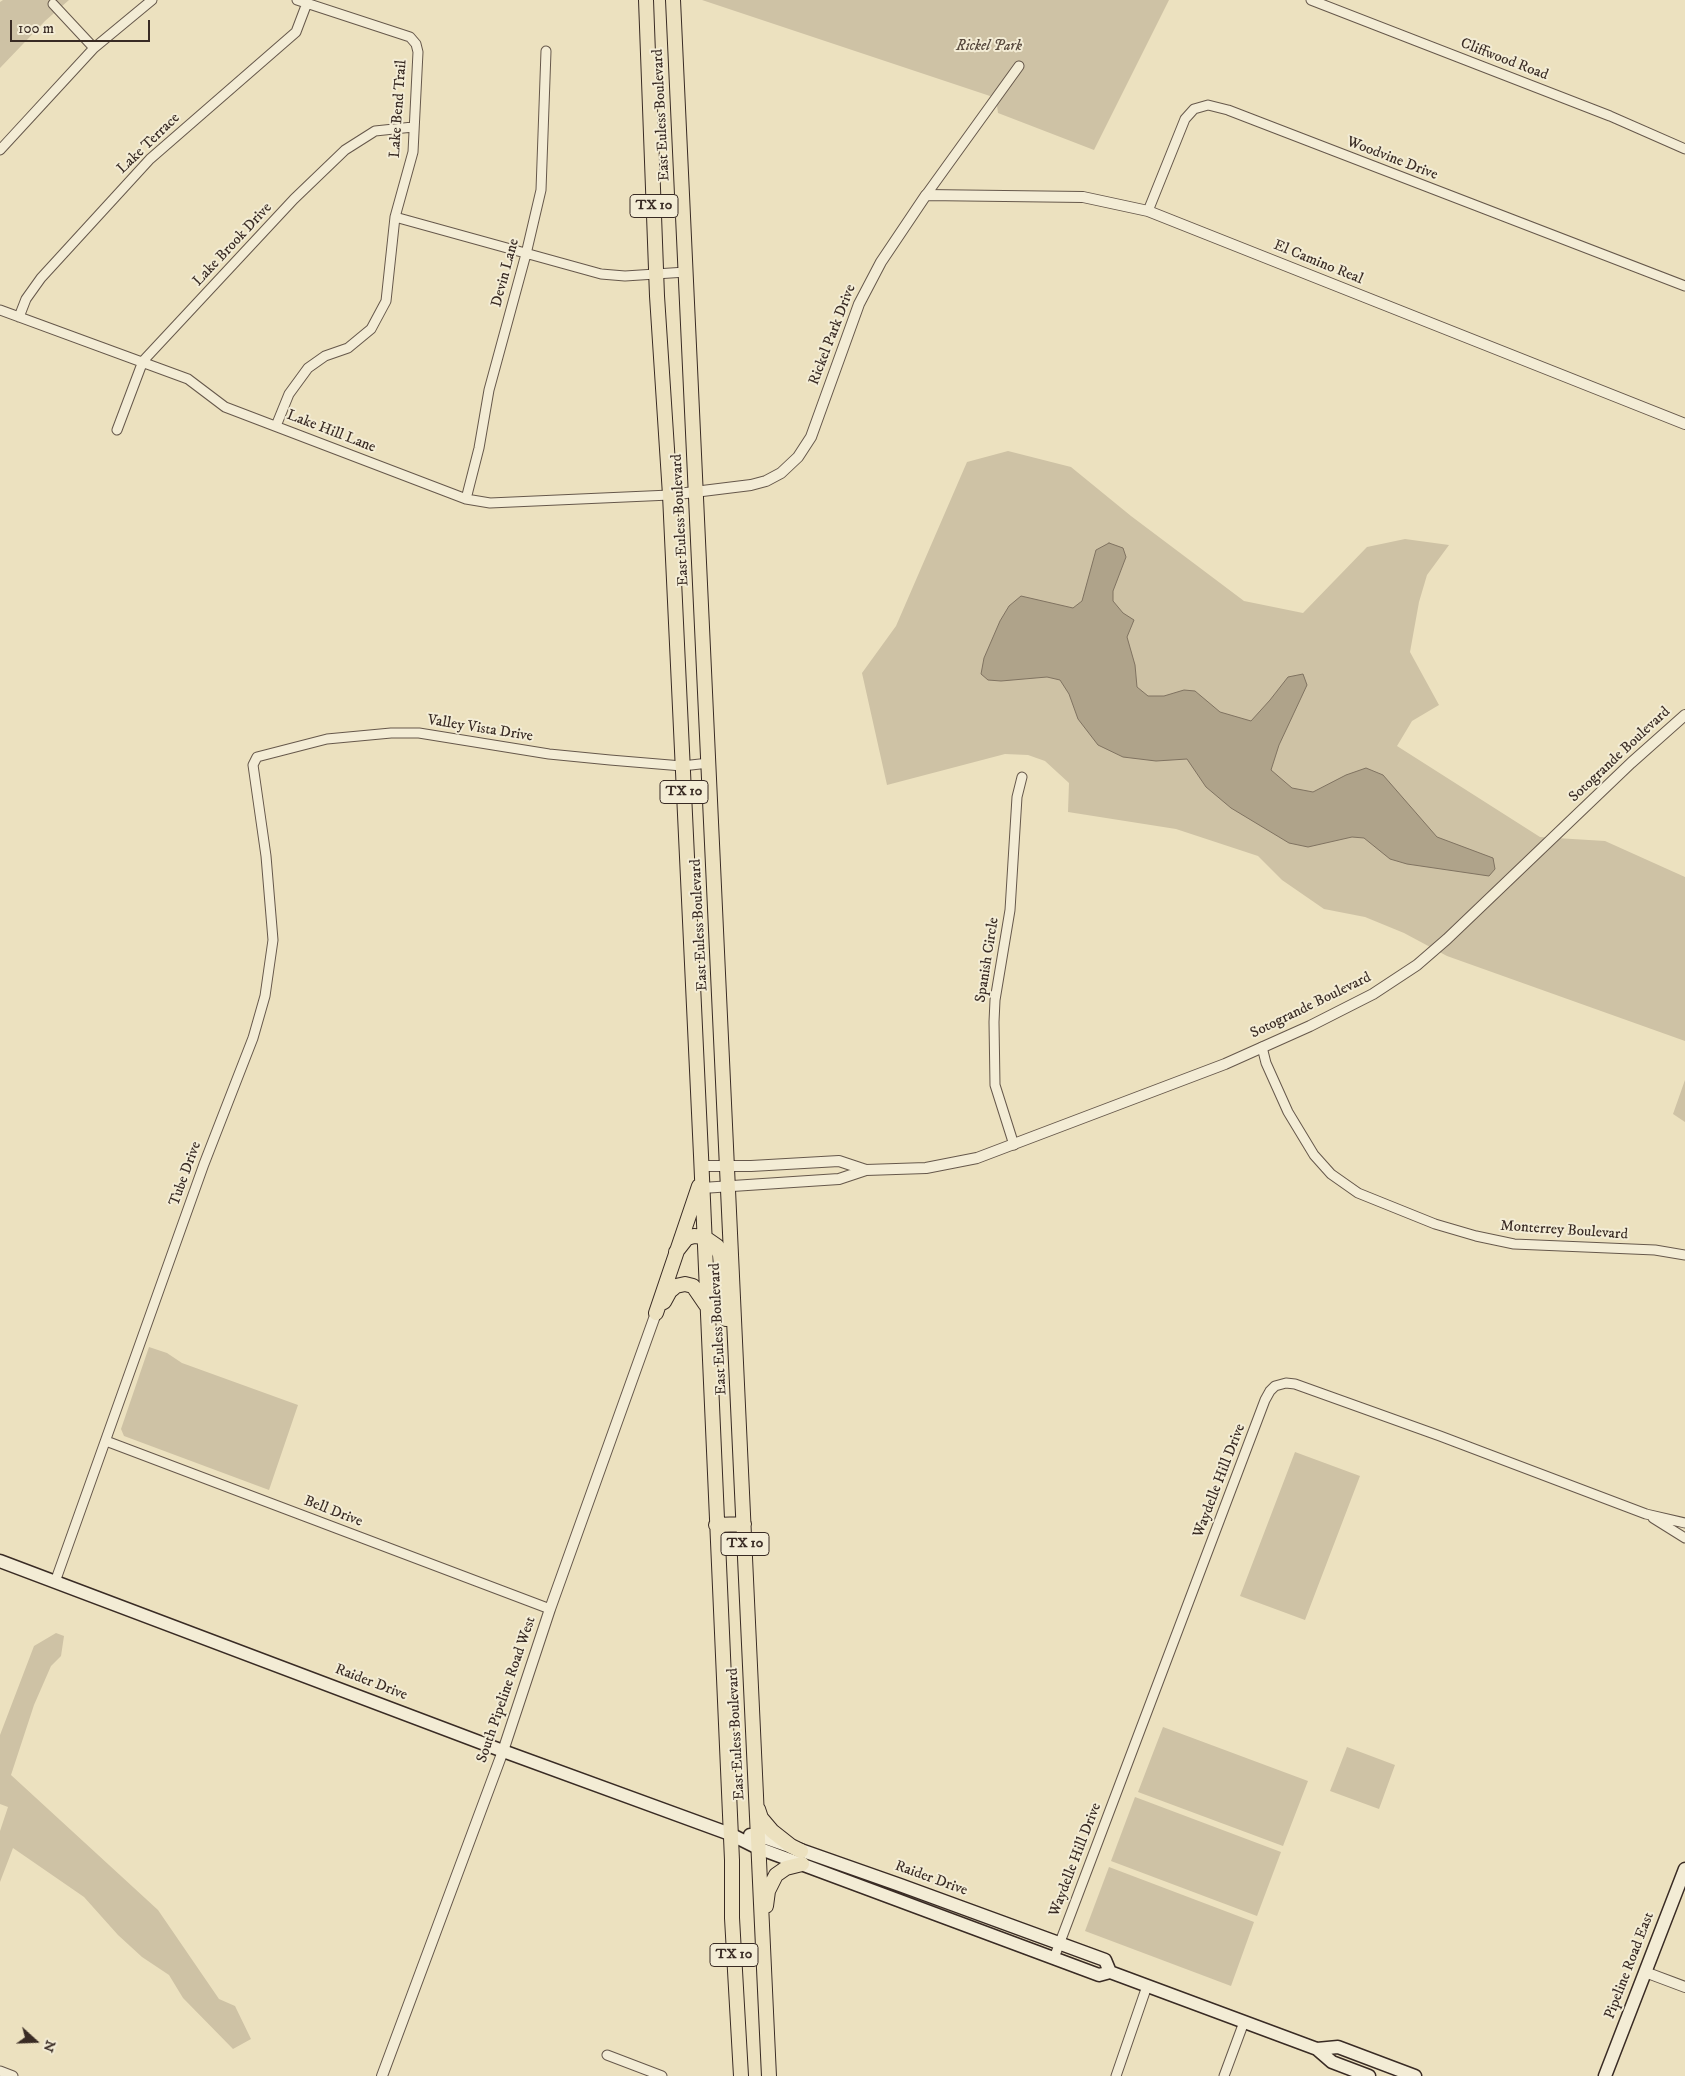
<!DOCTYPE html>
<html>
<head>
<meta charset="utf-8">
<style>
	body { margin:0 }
	#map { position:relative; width:1685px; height:2076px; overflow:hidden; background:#ece1bf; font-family:"IM FELL DW Pica",serif }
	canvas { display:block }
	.north { position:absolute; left:10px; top:2016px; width:50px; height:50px; -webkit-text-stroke:4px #f3ecd5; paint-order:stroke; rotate:110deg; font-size:14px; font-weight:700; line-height:20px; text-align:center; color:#392b24 }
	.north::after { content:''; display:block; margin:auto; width:18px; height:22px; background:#392b24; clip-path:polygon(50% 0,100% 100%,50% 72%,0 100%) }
	.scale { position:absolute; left:10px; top:20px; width:140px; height:22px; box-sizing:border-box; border:2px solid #392b24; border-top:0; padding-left:6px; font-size:15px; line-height:18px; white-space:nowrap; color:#392b24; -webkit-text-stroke:4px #f3ecd5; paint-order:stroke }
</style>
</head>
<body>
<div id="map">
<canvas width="1685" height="2076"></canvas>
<div class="north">N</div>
<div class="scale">100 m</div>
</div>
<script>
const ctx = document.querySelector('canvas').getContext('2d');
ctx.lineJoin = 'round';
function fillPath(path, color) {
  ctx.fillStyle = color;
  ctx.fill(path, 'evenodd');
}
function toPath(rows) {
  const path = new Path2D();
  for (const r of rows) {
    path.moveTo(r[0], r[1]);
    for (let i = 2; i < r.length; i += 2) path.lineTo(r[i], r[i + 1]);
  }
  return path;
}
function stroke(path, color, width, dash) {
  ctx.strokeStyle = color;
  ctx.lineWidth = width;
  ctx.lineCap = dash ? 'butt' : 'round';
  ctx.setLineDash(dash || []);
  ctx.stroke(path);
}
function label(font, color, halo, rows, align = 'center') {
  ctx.font = font + ' "IM FELL DW Pica",serif';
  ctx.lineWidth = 4;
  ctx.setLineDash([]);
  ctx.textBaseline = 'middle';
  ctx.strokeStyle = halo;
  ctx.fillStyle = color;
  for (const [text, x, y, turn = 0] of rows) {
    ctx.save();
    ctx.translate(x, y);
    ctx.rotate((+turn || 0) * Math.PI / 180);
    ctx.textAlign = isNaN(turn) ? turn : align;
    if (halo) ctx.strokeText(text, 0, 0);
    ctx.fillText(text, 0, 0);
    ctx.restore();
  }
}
fillPath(toPath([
	[3,0,69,0,45,21,0,68,0,2],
	[702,0,1169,0,1094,150,998,113,996,98],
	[1008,451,1071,467,1131,516,1244,601,1303,613,1367,547,1405,539,1449,545,1427,575,1419,602,1410,652,1439,705,1412,721,1397,746,1540,837,1605,841,1685,877,1685,1041,1447,956,1404,933,1365,917,1324,909,1282,880,1258,856,1176,829,1068,812,1069,783,1045,761,1028,755,1005,754,887,785,862,673,896,626,967,462],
	[1685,1080,1685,1122,1673,1114],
	[149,1347,167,1353,182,1363,298,1405,269,1490,124,1436,121,1429],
	[1295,1452,1360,1476,1305,1620,1240,1596],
	[56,1633,64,1636,61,1656,51,1666,34,1705,11,1775,158,1910,219,1999,235,2006,251,2039,233,2049,183,1998,169,1975,142,1957,118,1935,84,1897,13,1848,0,1882,0,1831,8,1807,0,1804,0,1735,34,1646],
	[1163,1727,1308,1781,1283,1846,1138,1792],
	[1347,1747,1395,1765,1379,1809,1330,1791],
	[1135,1797,1281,1852,1257,1916,1111,1861],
	[1109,1867,1254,1922,1231,1986,1085,1931]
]), '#cec2a5');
const water = toPath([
	[1109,543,1123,548,1126,557,1113,591,1113,601,1123,613,1134,620,1127,637,1135,665,1137,687,1148,696,1164,696,1184,690,1195,691,1220,712,1251,721,1270,700,1288,677,1303,674,1307,685,1279,745,1271,770,1292,788,1313,792,1346,775,1366,768,1383,775,1437,837,1493,858,1495,869,1489,876,1407,864,1390,859,1364,838,1352,837,1308,847,1289,843,1231,808,1206,787,1187,759,1156,761,1123,757,1098,745,1078,719,1069,694,1060,680,1047,677,1001,681,988,680,981,674,984,658,1000,621,1009,606,1021,596,1073,608,1082,601,1096,550,1109,543]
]);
fillPath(water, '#afa38a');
stroke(water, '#807361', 1);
const minor = toPath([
	[1311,0,1610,116,1685,149],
	[53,4,94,48],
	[0,150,94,48,152,0],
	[926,195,1019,66],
	[1148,211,1185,119,1194,109,1208,105,1228,110,1685,286],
	[395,217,601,274,625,276,686,272],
	[0,310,188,379,225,407,466,499,490,503,670,495],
	[19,317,26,299,41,278,150,159,296,32,307,3],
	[276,426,289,394,308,368,325,356,348,348,371,329,386,301,395,217,413,152,418,52,416,44,410,37,297,0],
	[117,430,143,361,294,199,345,150,375,131,413,127],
	[466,499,479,448,489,390,526,254,541,190,546,51],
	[1262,1047,1266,1063,1288,1112,1314,1155,1331,1174,1358,1193,1435,1224,1476,1236,1514,1244,1655,1250,1685,1255],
	[1014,1145,995,1085,994,1022,995,1000,1010,910,1017,797,1022,777],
	[106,1441,550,1609],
	[1653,1518,1685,1538],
	[55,1582,204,1164,253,1038,265,996,273,940,266,856,253,765,257,757,327,739,391,733,419,733,549,754,610,760,682,766,709,763],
	[1054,1958,1265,1400,1270,1391,1275,1386,1286,1383,1295,1384,1440,1436,1646,1514,1685,1523],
	[607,2055,662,2076],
	[0,2071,13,2076],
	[1116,2076,1147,1986],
	[1224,2076,1244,2022]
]);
const tertiary = toPath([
	[670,495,751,485,766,481,781,473,798,457,811,437,859,304,881,262,926,195,1083,197,1148,211,1685,424],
	[701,1166,751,1166,839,1161,866,1170],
	[702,1188,839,1179,866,1170,926,1168,977,1158,1225,1064,1310,1026,1373,994,1417,965,1447,939,1631,763,1685,715],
	[1645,1972,1685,1987],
	[382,2076,503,1751,550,1609,656,1313]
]);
const secondary = toPath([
	[0,1561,503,1751,730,1834,758,1848,1099,1975,1110,1972,1317,2049,1332,2062,1369,2076],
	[750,1835,758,1835,900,1885,1105,1960,1110,1972],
	[1317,2049,1338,2047,1415,2076],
	[1605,2076,1685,1869]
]);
const primary = toPath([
	[646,0,657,296,670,495,701,1155,732,1860,732,1918,741,2076],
	[673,0,769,2076],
	[676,1252,687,1238,694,1236,704,1237,717,1246,720,1255,726,1319],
	[664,1302,670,1291,676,1286,685,1284,693,1286,706,1305],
	[656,1313,699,1186],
	[716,1525,744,1524],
	[758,1809,761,1818,772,1831,791,1846,801,1851],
	[766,1906,768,1891,776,1875,786,1868,802,1864]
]);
stroke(minor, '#66584b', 11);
stroke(tertiary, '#66584b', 12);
stroke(secondary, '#392b24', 15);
stroke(primary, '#392b24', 16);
stroke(minor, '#f3ecd5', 9);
stroke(tertiary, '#f3ecd5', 10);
stroke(secondary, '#f3ecd5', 12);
stroke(primary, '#ece1bf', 14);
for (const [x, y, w] of [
	[654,206,48],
	[684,792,48],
	[745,1544,48],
	[734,1955,48]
]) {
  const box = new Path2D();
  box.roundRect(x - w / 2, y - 11.5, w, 23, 4);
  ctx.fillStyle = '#f3ecd5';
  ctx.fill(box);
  stroke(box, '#392b24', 1);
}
label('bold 14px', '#392b24', null, [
	["TX 10",654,206],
	["TX 10",684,792],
	["TX 10",745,1544],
	["TX 10",734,1955]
]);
label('italic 15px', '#57493e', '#f3ecd5', [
	["Rickel Park",989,47]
]);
label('15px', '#392b24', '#f3ecd5', [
	["Cliffwood Road",1504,60,21],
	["Lake Bend Trail",399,109,-86],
	["East Euless Boulevard",662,115,-93],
	["Lake Terrace",149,144,-44],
	["Woodvine Drive",1392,159,21],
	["Lake Brook Drive",233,245,-47],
	["El Camino Real",1318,263,22],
	["Devin Lane",506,273,-75],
	["Rickel Park Drive",833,335,-69],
	["Lake Hill Lane",331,432,21],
	["East Euless Boulevard",681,520,-93],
	["Valley Vista Drive",480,729,9],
	["Sotogrande Boulevard",1620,755,-43],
	["East Euless Boulevard",700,925,-93],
	["Spanish Circle",988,960,-81],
	["Sotogrande Boulevard",1311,1006,-26],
	["Tube Drive",186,1174,-70],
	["Monterrey Boulevard",1564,1231,4],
	["East Euless Boulevard",719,1329,-93],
	["Waydelle Hill Drive",1220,1481,-69],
	["Bell Drive",333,1512,21],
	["Raider Drive",371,1683,21],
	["South Pipeline Road West",507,1690,-71],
	["East Euless Boulevard",737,1734,-93],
	["Waydelle Hill Drive",1076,1860,-69],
	["Raider Drive",931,1879,20],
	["Pipeline Road East",1630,1966,-69]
]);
</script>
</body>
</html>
